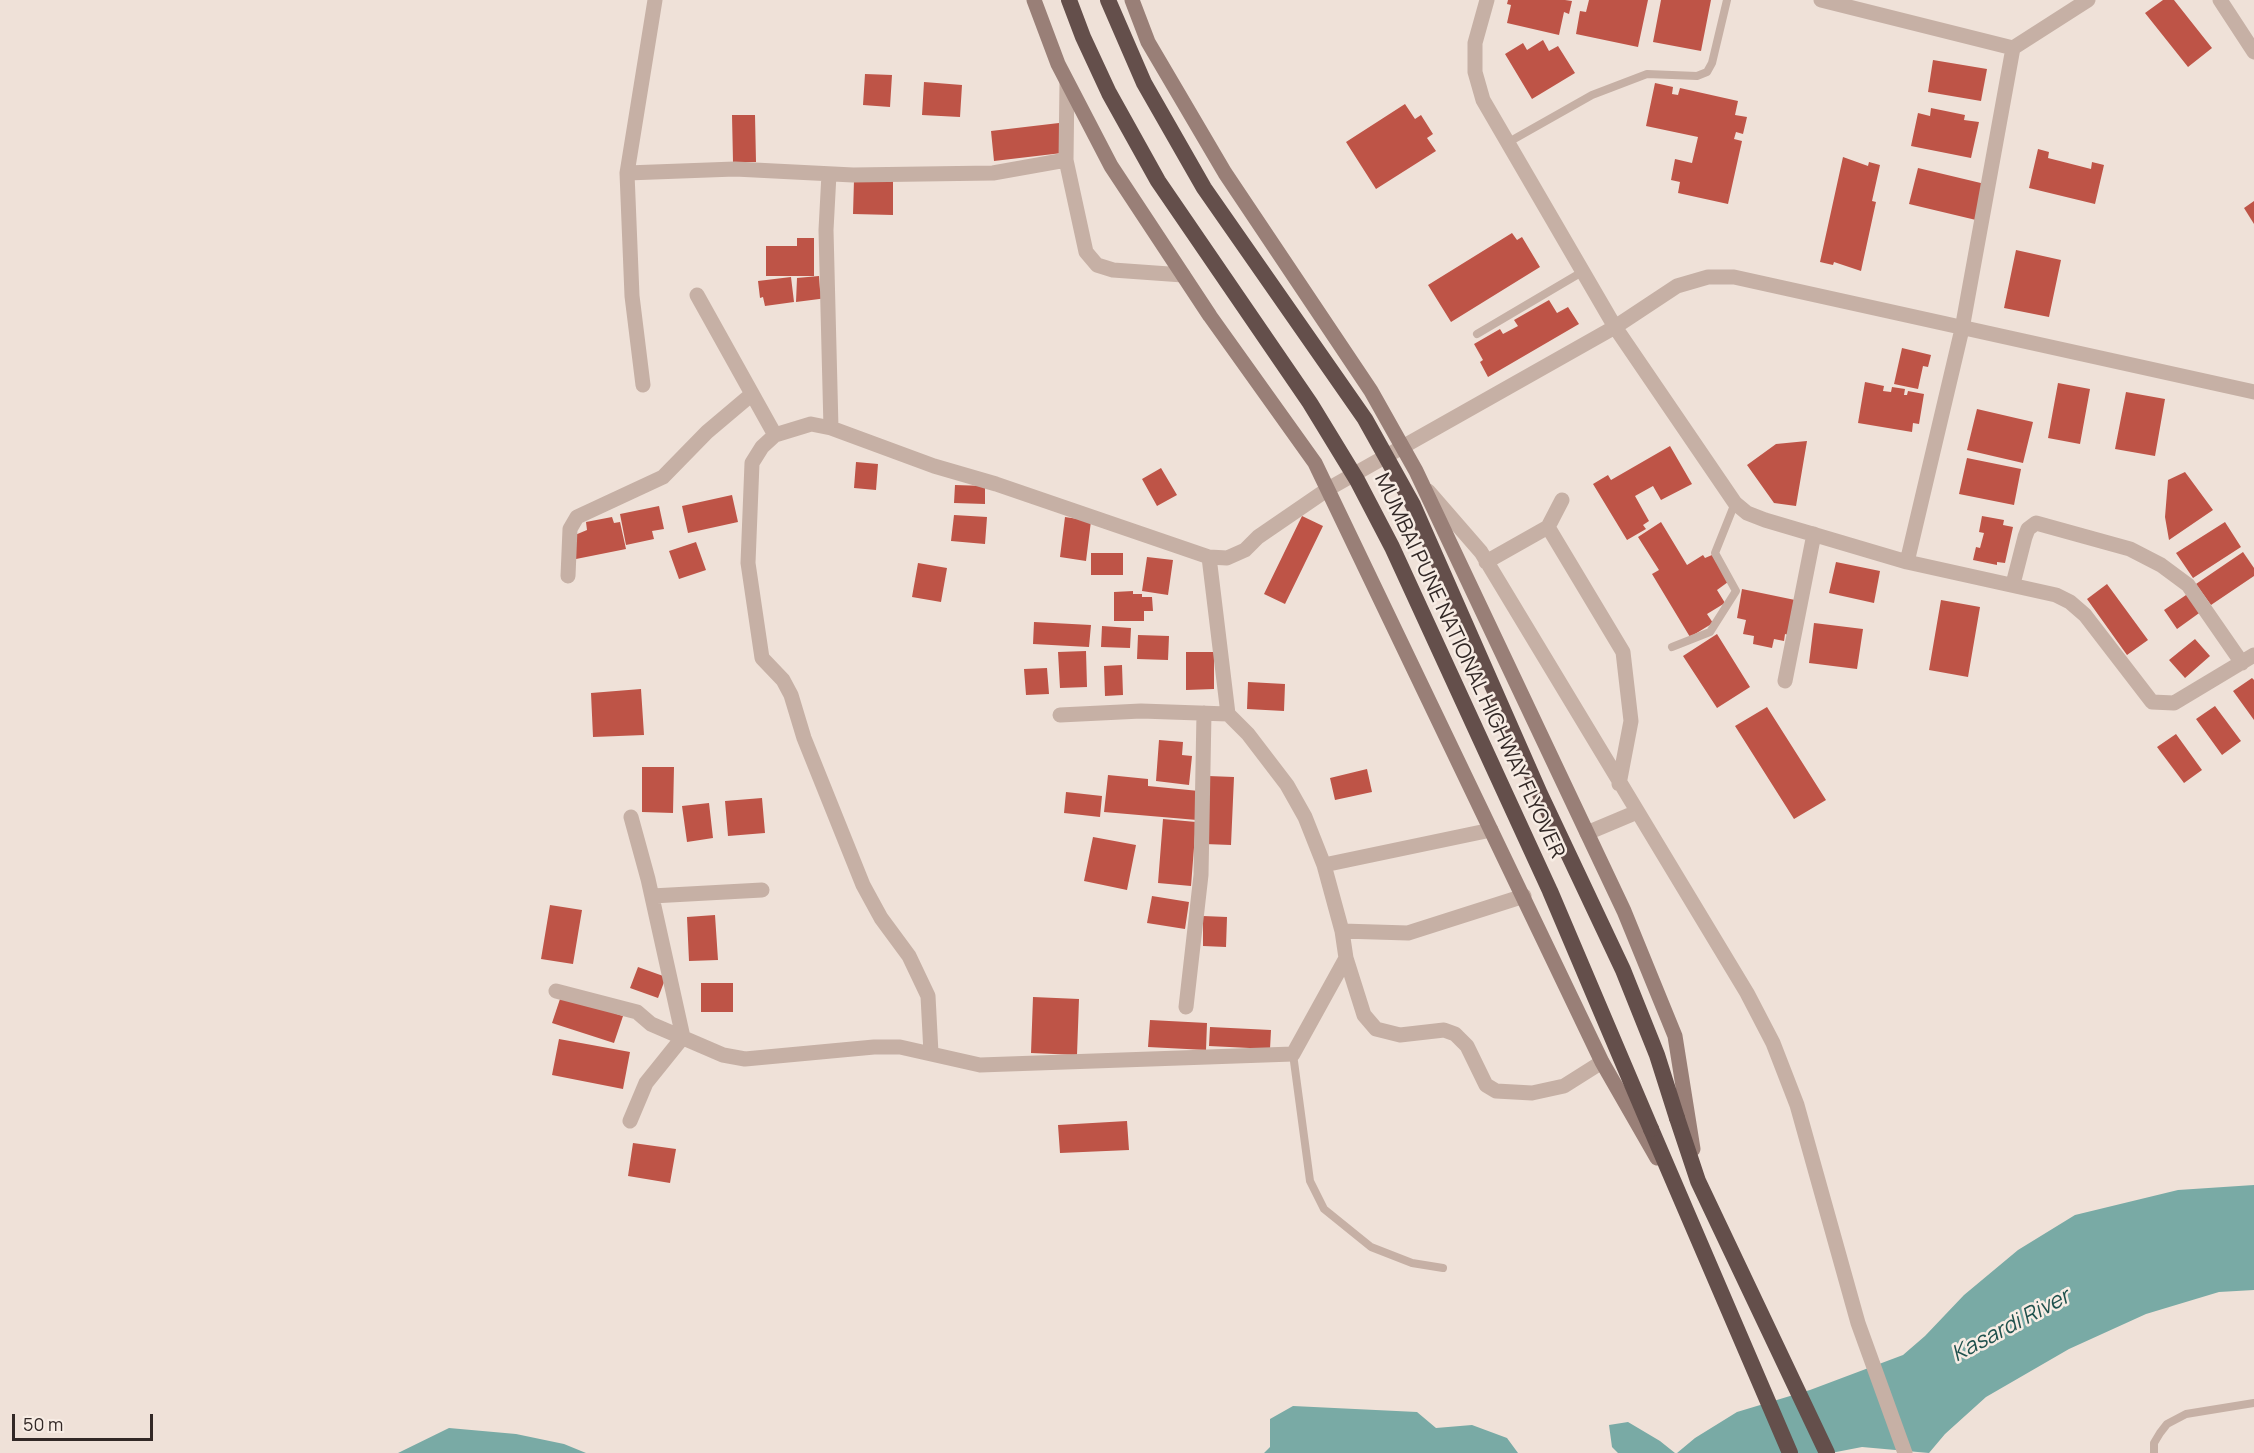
<!DOCTYPE html>
<html>
<head>
<meta charset="utf-8">
<style>
	body { margin:0 }
	#map { position:relative; width:2254px; height:1453px; overflow:hidden; background:#efe1d8; font-family:Manrope,sans-serif }
	canvas { display:block }
	.scale { position:absolute; left:12px; top:1414px; width:141px; height:27px; box-sizing:border-box; border:3px solid #322826; border-top:0; padding-left:8px; font-size:18px; line-height:21px; white-space:nowrap; color:#322826; -webkit-text-stroke:4px #f7ece4; paint-order:stroke }
</style>
</head>
<body>
<div id="map">
<canvas width="2254" height="1453"></canvas>
<div class="scale">50 m</div>
</div>
<script>
const ctx = document.querySelector('canvas').getContext('2d');
ctx.lineJoin = 'round';
function fillPath(path, color) {
  ctx.fillStyle = color;
  ctx.fill(path, 'evenodd');
}
function toPath(rows) {
  const path = new Path2D();
  for (const r of rows) {
    path.moveTo(r[0], r[1]);
    for (let i = 2; i < r.length; i += 2) path.lineTo(r[i], r[i + 1]);
  }
  return path;
}
function stroke(path, color, width, dash) {
  ctx.strokeStyle = color;
  ctx.lineWidth = width;
  ctx.lineCap = dash ? 'butt' : 'round';
  ctx.setLineDash(dash || []);
  ctx.stroke(path);
}
function label(font, color, halo, rows, align = 'center') {
  ctx.font = font + ' Manrope,sans-serif';
  ctx.lineWidth = 5;
  ctx.setLineDash([]);
  ctx.textBaseline = 'middle';
  ctx.strokeStyle = halo;
  ctx.fillStyle = color;
  for (const [text, x, y, turn = 0] of rows) {
    ctx.save();
    ctx.translate(x, y);
    ctx.rotate((+turn || 0) * Math.PI / 180);
    ctx.textAlign = isNaN(turn) ? turn : align;
    if (halo) ctx.strokeText(text, 0, 0);
    ctx.fillText(text, 0, 0);
    ctx.restore();
  }
}
fillPath(toPath([
	[2254,1185,2254,1290,2219,1292,2146,1314,2069,1349,1986,1397,1945,1434,1929,1453,1862,1447,1831,1453,1677,1453,1695,1438,1737,1412,1810,1390,1903,1355,1925,1336,1964,1295,2018,1250,2075,1215,2178,1190],
	[1293,1406,1417,1412,1436,1428,1472,1425,1507,1438,1518,1453,1264,1453,1270,1447,1270,1419],
	[1628,1422,1660,1441,1675,1453,1618,1453,1612,1447,1609,1425],
	[449,1428,516,1434,564,1444,586,1453,398,1453]
]), '#79aaa5');
fillPath(toPath([
	[1508,0,1565,0,1572,1,1569,14,1564,12,1559,35,1507,23,1511,5,1507,4],
	[1589,0,1648,0,1638,47,1576,34,1580,11,1586,12],
	[1661,0,1711,0,1701,51,1653,42],
	[2163,0,2174,0,2212,48,2188,67,2145,13],
	[1543,40,1549,51,1558,46,1575,73,1532,99,1505,54,1523,43,1527,50],
	[1933,60,1987,69,1981,101,1928,92],
	[865,74,892,75,890,107,863,105],
	[924,82,962,85,960,117,922,115],
	[1655,83,1673,87,1672,94,1678,95,1680,88,1738,101,1735,115,1747,117,1743,134,1736,132,1734,139,1742,141,1728,204,1678,193,1680,182,1671,180,1675,159,1692,163,1698,137,1646,126],
	[1405,104,1415,119,1421,115,1433,134,1427,138,1436,151,1376,189,1346,142],
	[1931,108,1965,115,1964,120,1979,122,1971,158,1911,146,1918,113,1930,116],
	[732,115,755,115,756,162,733,162],
	[1059,123,1062,153,994,161,991,131],
	[2038,149,2049,152,2048,158,2091,169,2092,162,2104,165,2095,204,2029,188],
	[1843,157,1868,166,1869,162,1880,165,1872,201,1876,202,1861,271,1834,262,1833,265,1820,262],
	[1918,168,1985,184,1976,220,1909,204],
	[854,180,893,180,893,215,853,214],
	[2254,201,2254,224,2244,208],
	[1512,233,1517,240,1522,237,1540,267,1451,322,1428,285],
	[797,238,814,238,814,276,766,276,766,246,797,246],
	[2016,250,2061,260,2049,317,2004,308],
	[819,276,820,290,827,298,796,302,797,278],
	[791,277,794,302,765,306,763,297,760,298,758,281],
	[1549,300,1557,313,1568,307,1579,324,1488,377,1480,362,1483,360,1474,344,1500,329,1503,334,1518,326,1514,320],
	[1902,348,1931,355,1928,367,1923,366,1918,389,1894,384],
	[1865,382,1884,386,1883,391,1891,392,1892,387,1905,389,1904,395,1907,395,1908,391,1924,394,1919,424,1913,423,1912,432,1858,423],
	[2058,383,2090,389,2080,444,2048,438],
	[2126,392,2165,399,2155,456,2115,449],
	[1977,409,2033,422,2023,463,1967,450],
	[1807,441,1796,506,1774,503,1747,465,1776,444],
	[1670,446,1692,484,1661,500,1653,486,1635,496,1649,521,1643,525,1646,529,1627,540,1593,484,1608,475,1611,480],
	[1967,458,2021,469,2014,505,1959,494],
	[856,462,878,464,876,490,854,488],
	[1161,468,1177,495,1157,506,1142,479],
	[2185,472,2213,510,2169,540,2165,517,2168,480],
	[955,485,985,486,985,504,954,503],
	[732,495,738,522,688,533,682,506],
	[659,506,664,529,652,531,654,539,626,545,620,514],
	[954,515,987,517,985,544,951,541],
	[1302,516,1323,526,1285,604,1264,594],
	[1982,516,2004,520,2003,525,2013,527,2005,563,1997,562,1997,565,1973,560,1976,547,1980,548,1984,533,1979,532],
	[612,517,614,523,620,522,626,549,576,559,575,535,587,530,586,522],
	[1065,517,1091,521,1086,561,1060,557],
	[1661,522,1687,565,1703,555,1705,558,1712,555,1728,582,1717,590,1725,603,1707,614,1713,623,1690,637,1652,574,1659,570,1638,537],
	[2225,522,2241,547,2193,578,2176,553],
	[696,542,706,570,679,579,669,551],
	[2243,552,2254,568,2254,576,2211,605,2196,584],
	[1091,553,1123,553,1123,575,1091,575],
	[1147,557,1173,560,1168,595,1142,591],
	[1836,562,1880,571,1874,603,1829,593],
	[918,563,947,568,941,602,912,597],
	[2107,584,2148,640,2127,655,2087,599],
	[1742,589,1795,600,1789,635,1785,634,1784,641,1774,639,1772,648,1753,644,1754,636,1743,634,1746,620,1737,618],
	[1133,591,1133,594,1142,594,1142,597,1152,597,1153,611,1144,611,1144,621,1114,621,1114,592],
	[2189,593,2202,611,2177,629,2164,610],
	[1941,600,1980,607,1968,677,1929,670],
	[1034,622,1091,625,1089,647,1033,644],
	[1814,623,1863,629,1857,669,1809,663],
	[1102,626,1131,628,1130,648,1101,647],
	[1717,634,1750,687,1717,708,1683,656],
	[1138,635,1169,636,1168,660,1137,659],
	[2195,639,2210,656,2185,678,2169,660],
	[1086,651,1087,687,1060,688,1058,652],
	[1186,652,1214,652,1214,689,1186,690],
	[1122,665,1123,695,1105,696,1104,666],
	[1047,668,1049,694,1026,695,1024,669],
	[2252,678,2254,680,2254,720,2233,691],
	[1248,682,1285,684,1284,711,1247,709],
	[641,689,644,735,593,737,591,693],
	[2215,706,2241,741,2222,755,2196,719],
	[1767,707,1826,800,1794,819,1735,726],
	[2176,734,2202,770,2184,783,2157,747],
	[1159,740,1183,742,1182,755,1192,756,1189,785,1156,781],
	[642,767,674,767,673,813,642,812],
	[1367,769,1372,792,1335,800,1330,778],
	[1108,775,1148,779,1148,786,1199,791,1197,820,1104,812],
	[1208,776,1234,777,1231,845,1205,844],
	[1066,792,1102,796,1100,817,1064,813],
	[762,798,765,833,728,836,725,801],
	[709,803,713,838,687,842,682,806],
	[1163,819,1196,822,1191,886,1158,883],
	[1093,837,1136,845,1127,890,1084,881],
	[1152,896,1189,902,1185,929,1147,923],
	[550,905,582,910,573,964,541,959],
	[715,915,718,960,689,961,687,917],
	[1203,916,1227,917,1226,947,1203,946],
	[638,967,666,977,658,998,630,988],
	[701,983,733,983,733,1012,701,1012],
	[561,996,623,1016,614,1043,552,1023],
	[1033,997,1079,999,1077,1055,1031,1053],
	[1150,1020,1207,1023,1206,1050,1148,1047],
	[1210,1027,1271,1030,1270,1049,1209,1046],
	[559,1039,630,1052,623,1089,552,1075],
	[1127,1121,1129,1150,1060,1153,1058,1125],
	[633,1143,676,1149,670,1183,628,1176]
]), '#be5447');
stroke(toPath([
	[1507,143,1592,95,1647,74,1697,76,1707,72,1712,63,1727,0],
	[1477,334,1582,272],
	[1672,647,1710,632,1736,591,1715,553,1735,503],
	[1293,1054,1310,1181,1324,1209,1371,1247,1412,1263,1443,1268],
	[2154,1453,2154,1443,2160,1433,2167,1424,2186,1414,2254,1403]
]), '#c6b0a5', 8);
stroke(toPath([
	[1487,0,1475,43,1475,72,1483,100,1615,327,1735,503,1747,513,1765,520,1907,562,2056,595,2070,602,2085,615,2152,702,2174,703,2254,655],
	[1821,0,2013,48,2088,0],
	[2220,0,2254,52],
	[1067,82,1066,160,1086,252,1097,265,1113,270,1183,275],
	[627,173,735,169,853,175,993,173,1066,160],
	[829,174,826,230,831,428],
	[697,295,775,435],
	[643,385,632,296,627,173,655,0],
	[1428,491,1481,552,1747,993,1773,1043,1797,1105,1858,1323,1905,1453],
	[1548,527,1623,652,1631,721,1619,784],
	[1486,562,1548,527,1562,500],
	[1907,562,1962,329,2013,48],
	[568,576,570,529,577,517,663,477,707,432,752,394],
	[2013,584,2025,537,2028,529,2036,523,2130,549,2161,565,2188,585,2242,663],
	[1785,681,1814,534],
	[1060,715,1141,711,1228,714],
	[1587,833,1637,812],
	[1324,865,1491,830],
	[652,896,762,890],
	[1342,931,1408,933,1524,896],
	[1346,958,1364,1015,1376,1029,1400,1035,1444,1030,1455,1034,1467,1046,1486,1085,1496,1091,1532,1093,1564,1086,1602,1062],
	[556,991,637,1012,651,1024,723,1055,745,1059,874,1047,900,1047,980,1065,1293,1054,1346,958,1342,931,1324,865,1305,817,1287,785,1248,734,1228,714,1209,557],
	[1186,1007,1201,875,1204,713],
	[931,1053,928,996,909,956,881,918,863,885,804,738,791,695,783,680,762,658,748,563,752,463,762,447,775,435,811,424,831,428,934,466,996,484,1209,557,1227,558,1245,550,1258,537,1328,489,1615,327,1677,286,1708,277,1734,277,2254,392],
	[630,1121,646,1083,683,1037,648,879,631,817]
]), '#c6b0a5', 15);
stroke(toPath([
	[1034,0,1058,64,1111,166,1210,316,1315,463,1602,1062,1657,1158],
	[1132,0,1148,42,1225,173,1371,391,1416,471,1624,911,1675,1036,1693,1149]
]), '#997f77', 15);
stroke(toPath([
	[1677,1118,1698,1181,1827,1453],
	[1651,1129,1790,1453]
]), '#644f4b', 16);
stroke(toPath([
	[1069,0,1083,37,1109,93,1158,181,1310,403,1357,480,1392,547,1550,891,1651,1129],
	[1108,0,1144,83,1204,188,1365,419,1413,505,1540,794,1623,970,1657,1055,1677,1118]
]), '#644f4b', 16);
label('21px', '#322826', '#f7ece4', [
	["MUMBAI PUNE NATIONAL HIGHWAY FLYOVER",1469,666,65]
]);
label('italic 22px', '#1f514d', '#f7ece4', [
	["Kasardi River",2011,1326,-28]
]);
</script>
</body>
</html>
